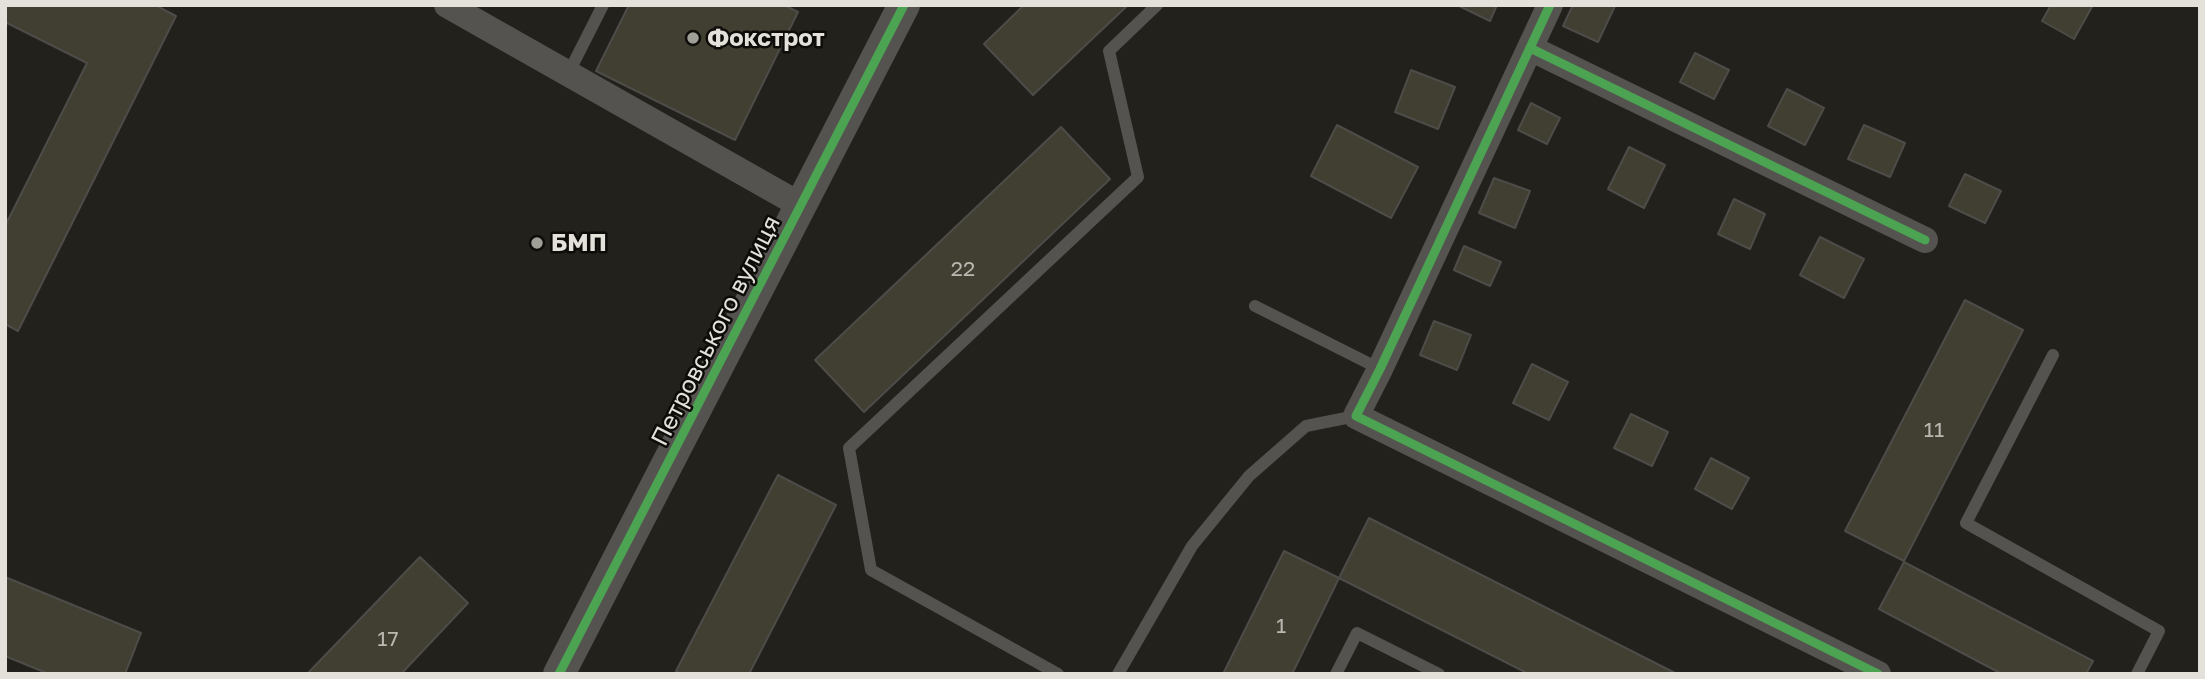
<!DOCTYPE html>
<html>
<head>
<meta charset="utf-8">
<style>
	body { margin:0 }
	#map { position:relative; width:2205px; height:679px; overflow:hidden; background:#22211b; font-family:"Golos Text",sans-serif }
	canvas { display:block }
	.frame { position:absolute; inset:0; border:7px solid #e3e1da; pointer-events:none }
</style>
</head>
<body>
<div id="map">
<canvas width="2205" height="679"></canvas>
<div class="frame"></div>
</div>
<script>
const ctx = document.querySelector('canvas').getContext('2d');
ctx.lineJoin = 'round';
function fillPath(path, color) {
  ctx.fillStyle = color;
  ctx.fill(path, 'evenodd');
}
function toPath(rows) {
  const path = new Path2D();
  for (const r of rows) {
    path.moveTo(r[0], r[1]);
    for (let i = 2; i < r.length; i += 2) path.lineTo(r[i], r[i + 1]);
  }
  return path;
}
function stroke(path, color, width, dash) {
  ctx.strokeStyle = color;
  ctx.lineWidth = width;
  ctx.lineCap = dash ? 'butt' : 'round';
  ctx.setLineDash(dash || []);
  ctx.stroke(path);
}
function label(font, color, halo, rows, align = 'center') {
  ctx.font = font + ' "Golos Text",sans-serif';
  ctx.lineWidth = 5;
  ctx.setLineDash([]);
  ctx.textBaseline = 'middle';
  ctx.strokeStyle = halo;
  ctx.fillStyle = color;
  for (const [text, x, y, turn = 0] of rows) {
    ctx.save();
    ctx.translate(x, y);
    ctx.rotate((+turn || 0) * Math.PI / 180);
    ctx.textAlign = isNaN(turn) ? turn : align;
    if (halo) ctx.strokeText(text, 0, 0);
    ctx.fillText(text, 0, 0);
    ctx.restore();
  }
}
const building = toPath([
	[5,5,155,5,176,16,18,331,5,324,5,226,87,63,5,22,5,5],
	[629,5,784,5,798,12,735,140,596,71,629,5],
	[1024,5,1128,5,1033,95,984,44,1024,5],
	[1457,5,1497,5,1490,21,1457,5],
	[1573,5,1615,6,1598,42,1563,26,1573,5],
	[2051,5,2093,5,2074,39,2042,21,2051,5],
	[1695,53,1729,70,1714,99,1680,82,1695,53],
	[1411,70,1455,87,1438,129,1395,112,1411,70],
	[1787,89,1824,108,1805,145,1768,126,1787,89],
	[1531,103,1560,118,1547,144,1518,130,1531,103],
	[1337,125,1418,167,1391,218,1311,176,1337,125],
	[1864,125,1905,143,1890,177,1848,159,1864,125],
	[1061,127,1110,179,864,412,815,360,1061,127],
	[1629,147,1665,165,1644,208,1608,189,1629,147],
	[1965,174,2001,191,1985,223,1949,206,1965,174],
	[1494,178,1530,191,1515,228,1479,213,1494,178],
	[1734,199,1765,214,1750,249,1718,234,1734,199],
	[1820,237,1864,259,1844,298,1800,275,1820,237],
	[1464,246,1501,262,1490,286,1454,270,1464,246],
	[1965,300,2023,330,1904,561,1845,531,1965,300],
	[1434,321,1471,335,1457,370,1420,355,1434,321],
	[1532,364,1568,382,1549,420,1513,403,1532,364],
	[1631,414,1668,432,1652,466,1614,448,1631,414],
	[1711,458,1749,478,1732,509,1695,489,1711,458],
	[778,475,836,505,749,674,681,674,676,671,778,475],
	[1369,518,1677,674,1529,674,1339,578,1369,518],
	[1284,551,1339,578,1292,674,1223,674,1284,551],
	[420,557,468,603,401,674,307,674,420,557],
	[1904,562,2093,661,2086,674,2002,674,1879,609,1904,562],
	[5,577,141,633,125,674,49,674,5,656,5,577]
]);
fillPath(building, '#413e32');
stroke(building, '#4d4c48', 2);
stroke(toPath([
	[568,74,603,5],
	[1255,306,1380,369],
	[2053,355,1966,523,2159,631,2137,674],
	[1058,674,871,570,849,448,1138,177,1109,51,1157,5],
	[1118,674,1192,546,1249,476,1306,426,1356,416],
	[1336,674,1357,633,1439,674]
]), '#545350', 12);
stroke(toPath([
	[447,5,802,206],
	[1550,5,1380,369,1356,416,1878,674],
	[1530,48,1925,240]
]), '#545350', 26);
stroke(toPath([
	[559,674,904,5]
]), '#545350', 32);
stroke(toPath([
	[1550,5,1380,369,1356,416,1878,674],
	[1530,48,1925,240],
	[559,674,904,5]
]), '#4ca352', 9);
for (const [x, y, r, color] of [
	[693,38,7,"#9f9e97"],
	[537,243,7,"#9f9e97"]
]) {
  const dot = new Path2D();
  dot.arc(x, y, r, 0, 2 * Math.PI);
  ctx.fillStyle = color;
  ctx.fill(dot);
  stroke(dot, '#0d0c08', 2.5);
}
label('21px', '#bab8b0', null, [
	["22",963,269],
	["11",1934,430],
	["1",1281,626],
	["17",388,639]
]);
label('bold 24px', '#e3e1da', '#0d0c08', [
	["Фокстрот",707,38],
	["БМП",551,243]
], 'left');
label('24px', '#e3e1da', '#0d0c08', [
	["Петровського вулиця",716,331,-63]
]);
</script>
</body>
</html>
